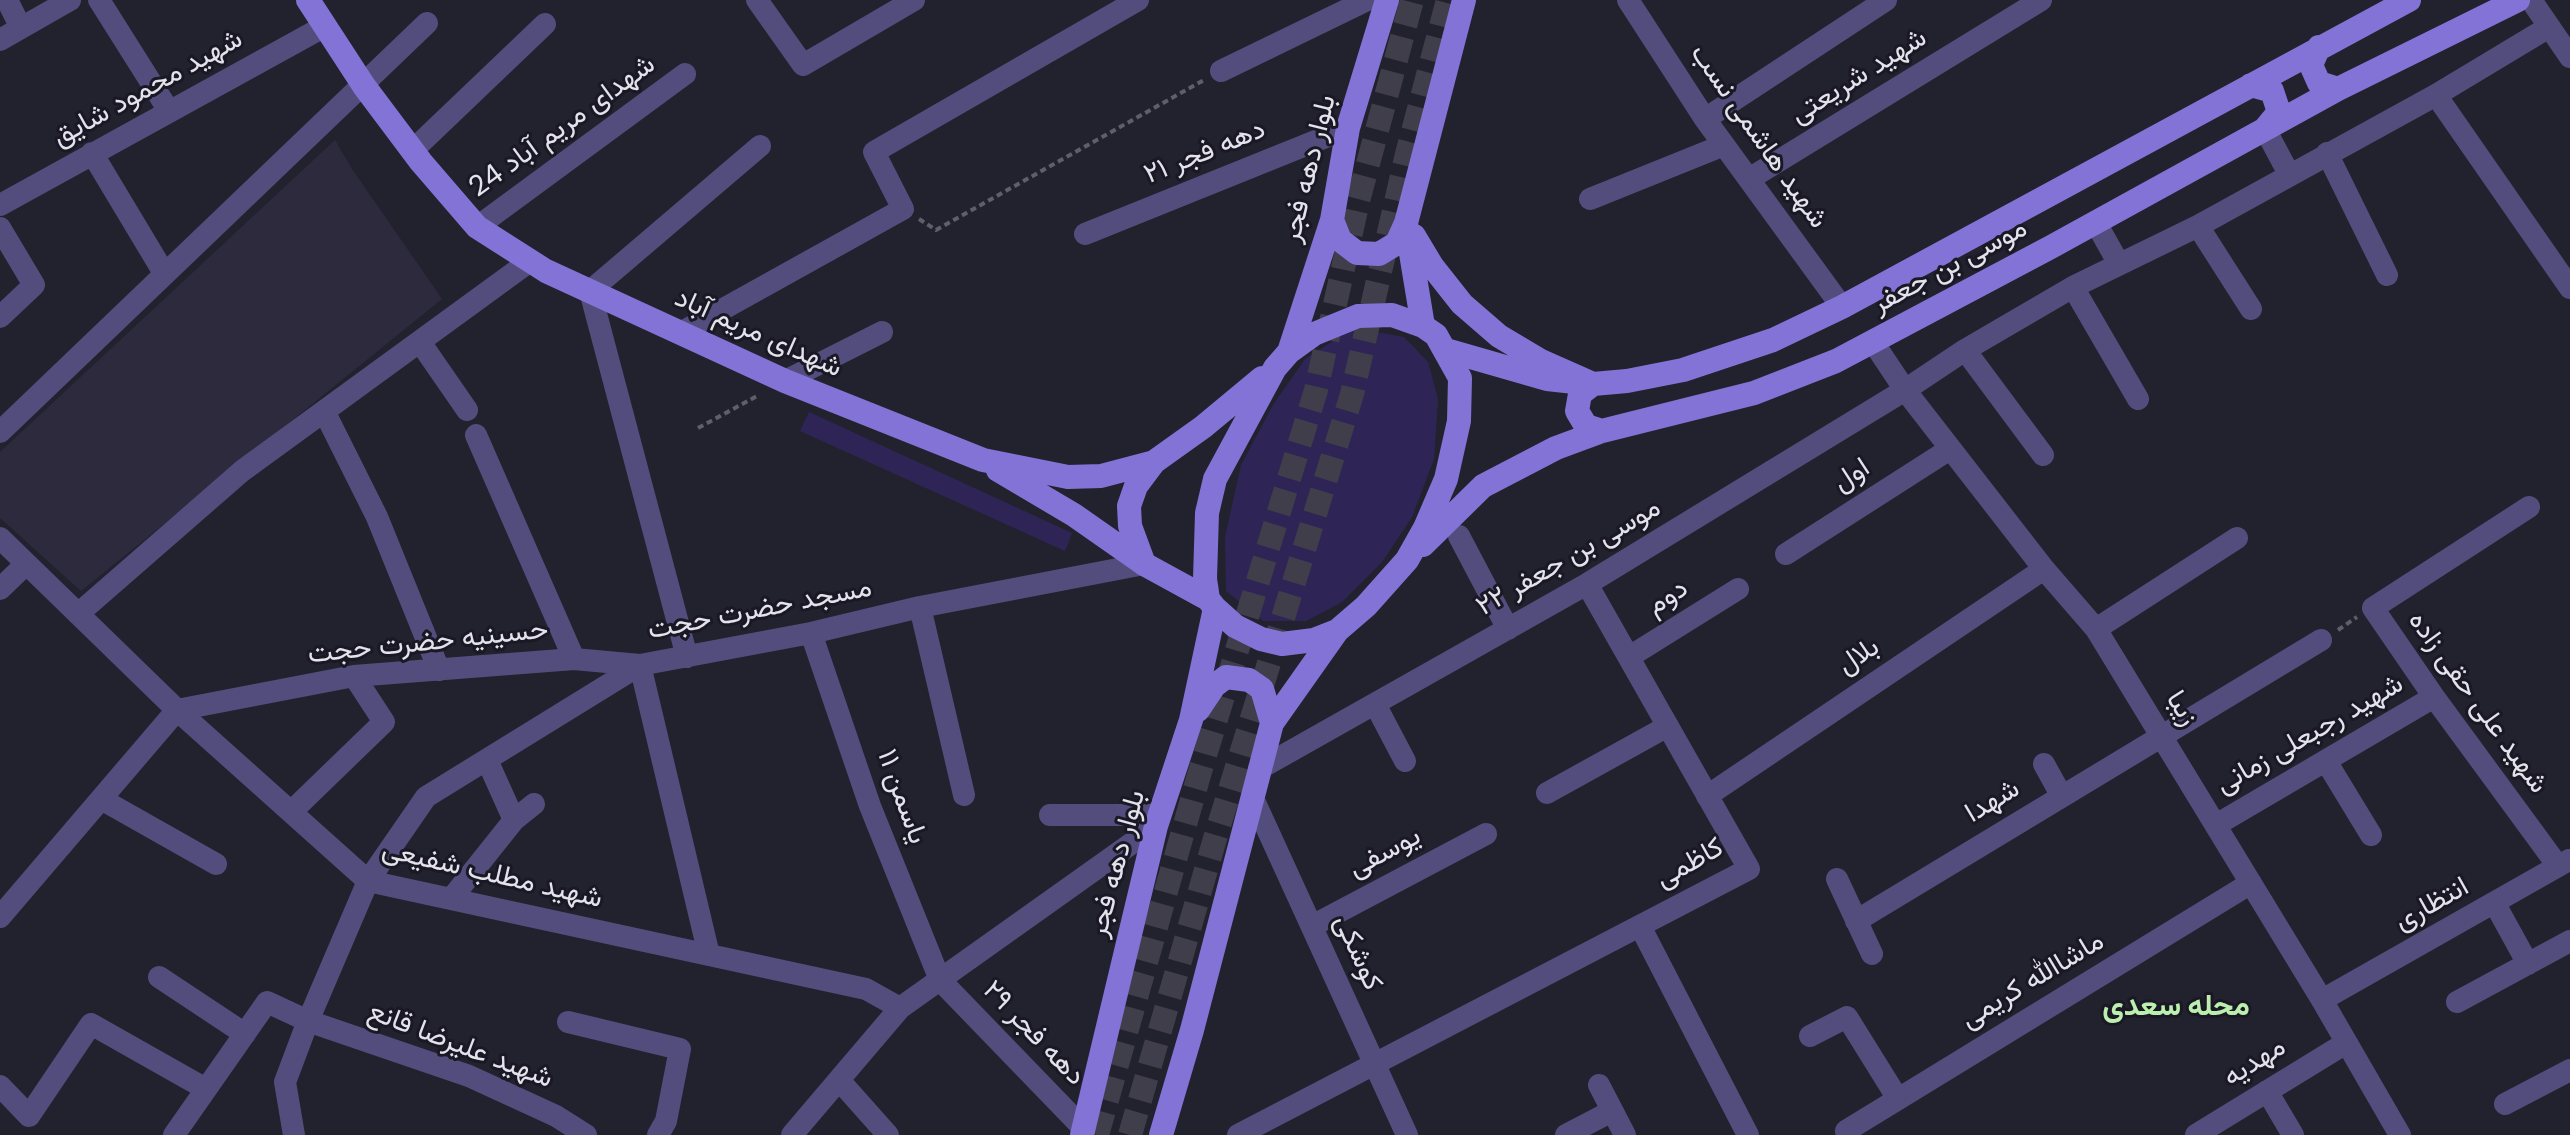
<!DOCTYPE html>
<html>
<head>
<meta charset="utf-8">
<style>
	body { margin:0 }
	canvas { display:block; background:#22212e }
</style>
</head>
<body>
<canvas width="2570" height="1135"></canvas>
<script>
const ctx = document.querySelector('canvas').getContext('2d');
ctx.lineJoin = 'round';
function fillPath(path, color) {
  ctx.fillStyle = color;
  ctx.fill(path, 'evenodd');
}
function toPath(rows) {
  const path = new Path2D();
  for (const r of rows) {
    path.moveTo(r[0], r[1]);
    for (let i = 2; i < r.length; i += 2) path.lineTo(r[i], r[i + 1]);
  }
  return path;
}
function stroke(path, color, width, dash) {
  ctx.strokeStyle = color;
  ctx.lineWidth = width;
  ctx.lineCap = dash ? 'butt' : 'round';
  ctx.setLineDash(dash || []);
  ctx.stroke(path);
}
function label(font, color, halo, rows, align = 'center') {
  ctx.font = font + ' Poppins,Vazirmatn,sans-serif';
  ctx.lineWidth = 6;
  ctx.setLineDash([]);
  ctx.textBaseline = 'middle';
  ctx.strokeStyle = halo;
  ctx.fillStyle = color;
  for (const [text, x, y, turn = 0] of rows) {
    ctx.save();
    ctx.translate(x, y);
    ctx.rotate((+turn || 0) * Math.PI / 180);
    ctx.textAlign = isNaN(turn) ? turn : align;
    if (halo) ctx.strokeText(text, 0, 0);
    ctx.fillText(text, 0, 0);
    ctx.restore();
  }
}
fillPath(toPath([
	[335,140,352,169,442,299,81,591,0,518,0,452]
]), '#2c2a3c');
fillPath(toPath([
	[1353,328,1404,337,1428,362,1438,399,1434,459,1412,517,1382,562,1342,602,1306,621,1263,621,1226,591,1225,537,1241,465,1273,405,1305,359],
	[809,412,1072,533,1065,551,800,431]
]), '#2e2556');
stroke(toPath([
	[1097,1135,1199,775,1316,390,1358,201,1412,0],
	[1130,1135,1216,835,1352,394,1407,154,1448,0]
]), '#3f3e4a', 24, [24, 12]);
stroke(toPath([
	[919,219,936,230,1204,80],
	[698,428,759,395],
	[2338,630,2357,617]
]), '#5f5e6a', 4, [6, 4]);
stroke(toPath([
	[7,0,21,28],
	[99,0,169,111],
	[757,0,803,65,914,0],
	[1628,0,1705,119,1842,307],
	[2531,0,2570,57],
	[0,40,70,0],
	[1221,71,1367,0],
	[2436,95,2570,288],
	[1705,119,1886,0],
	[2265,129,2289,174],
	[412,151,545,24],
	[92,153,164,273],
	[2327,153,2387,275],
	[1749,179,2041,0],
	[1590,199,1724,145],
	[0,205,325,26],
	[2096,223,2119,264],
	[2198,226,2251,309],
	[477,227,685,74],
	[0,228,34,285,0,317],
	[1085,234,1348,128],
	[2073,287,2138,399],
	[680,333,903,209,874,152,1138,0],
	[420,342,467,410],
	[1873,342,1905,390,2044,569,2096,629,2322,1000,2400,1135],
	[1965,350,2043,455],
	[785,381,882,332],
	[324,411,377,517,439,670],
	[0,432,427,23],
	[476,435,574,659],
	[2529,507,2373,608,2434,697,2558,866],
	[1459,536,1508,629],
	[0,538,177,710,368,881,866,989,900,1008],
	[1786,554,1950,449],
	[0,589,26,564],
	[920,607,964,795],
	[78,614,242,471,530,261],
	[2096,629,2237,538],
	[811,633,870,806,940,980,1084,1129],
	[687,657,590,291,760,146],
	[1629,657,1738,589],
	[1375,704,1405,761],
	[2326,761,2371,835],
	[2044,764,2061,795],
	[1259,769,1587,584,1905,390,1965,350,2073,287,2198,226,2436,95,2549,27],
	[1547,793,1668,726],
	[1252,796,1407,1135],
	[1707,796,2044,569],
	[101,799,216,864],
	[291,812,384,722,354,676],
	[1050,815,1160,815],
	[514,820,534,804],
	[2216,825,2434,697],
	[1837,879,1872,954],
	[451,899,514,820,487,760],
	[2495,904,2528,964],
	[0,917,177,710,354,676,574,659,640,665,709,955],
	[1856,921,2321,640],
	[1312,926,1486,834],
	[1640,926,1748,1135],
	[159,977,245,1034],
	[2322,1000,2569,860],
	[2457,1002,2570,941],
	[568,1022,680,1049,666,1121,658,1135],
	[1810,1036,1847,1017,1898,1099],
	[839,1080,888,1135],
	[1599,1085,1625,1135],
	[0,1086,29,1116,91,1024,206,1089],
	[2267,1091,2293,1135],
	[2505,1104,2570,1070],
	[174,1135,267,1002,308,1021,368,881,426,797,640,665,811,633,920,607,1144,564],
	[294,1135,285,1082,308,1021,469,1076,556,1116,586,1135],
	[792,1135,900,1008,1156,826],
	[1238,1135,1749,869,1587,584],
	[1566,1135,1612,1111],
	[1849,1135,1846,1131,2251,883],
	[2196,1135,2346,1043]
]), '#534d7d', 22);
stroke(toPath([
	[308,0,364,86,421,162,477,227,546,271,785,381,983,460,1068,477,1101,476,1154,462,1203,427,1262,378],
	[2319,47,2311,65,2319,83,2338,89],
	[2251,85,2272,91,2279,112,2265,129],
	[1332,220,1340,240,1357,253,1379,254,1397,243,1406,223],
	[1414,236,1432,266,1462,304,1499,336,1541,361,1593,384,1580,394,1577,411,1586,426,1602,431],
	[1423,326,1406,223,1464,0],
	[1446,350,1547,379,1593,384,1627,381,1683,370,1773,340,1842,307,2409,0],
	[1289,352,1314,334,1358,316,1392,315,1423,326,1436,335,1460,378,1459,421,1446,479,1425,528,1407,560,1366,606,1337,631,1314,640,1282,644,1261,639,1235,626,1215,608,1208,599,1205,579,1207,513,1215,479,1275,368,1289,352,1332,220,1348,128,1387,0],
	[998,470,1074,515,1144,564,1208,599],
	[1423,545,1483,486,1556,448,1602,431,1754,393,1836,361,2051,247,2338,89,2518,0],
	[1144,564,1130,526,1129,506,1136,486,1154,462],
	[1198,710,1214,686,1226,677,1249,680,1262,689,1272,723],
	[1082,1135,1156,826,1191,720,1215,608],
	[1161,1135,1192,1030,1272,723,1337,631]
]), '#8373d7', 24);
label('28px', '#e4e3ec', '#191824', [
	["شهید شریعتی",1859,77,-32],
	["شهید محمود شایق",148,89,-29],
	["24 شهدای مریم آباد",563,127,-36],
	["شهید هاشمی نسب",1758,137,55],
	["دهه فجر ۲۱",1205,153,-22],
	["بلوار دهه فجر",1310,169,-76],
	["موسی بن جعفر",1950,267,-28],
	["شهدای مریم آباد",758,334,24],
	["اول",1852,476,-33],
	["موسی بن جعفر ۲۲",1569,558,-30],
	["دوم",1668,598,-32],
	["مسجد حضرت حجت",760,610,-11],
	["حسینیه حضرت حجت",428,643,-6],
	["بلال",1859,657,-34],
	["شهید علی حقی زاده",2477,703,54],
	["زیبا",2181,709,58],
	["شهید رجبعلی زمانی",2310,735,-30],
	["یاسمن ۱۱",901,797,70],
	["شهدا",1993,802,-31],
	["یوسفی",1385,853,-28],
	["بلوار دهه فجر",1118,864,-75],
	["کاظمی",1690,864,-29],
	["شهید مطلب شفیعی",492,875,13],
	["انتظاری",2432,905,-29],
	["کوشکی",1357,953,66],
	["ماشاالله کریمی",2033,981,-31],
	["دهه فجر ۲۹",1033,1034,46],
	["شهید علیرضا قانع",460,1046,21],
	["مهدیه",2255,1063,-32]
]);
label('bold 30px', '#bceead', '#191824', [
	["محله سعدی",2176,1007]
]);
</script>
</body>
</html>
